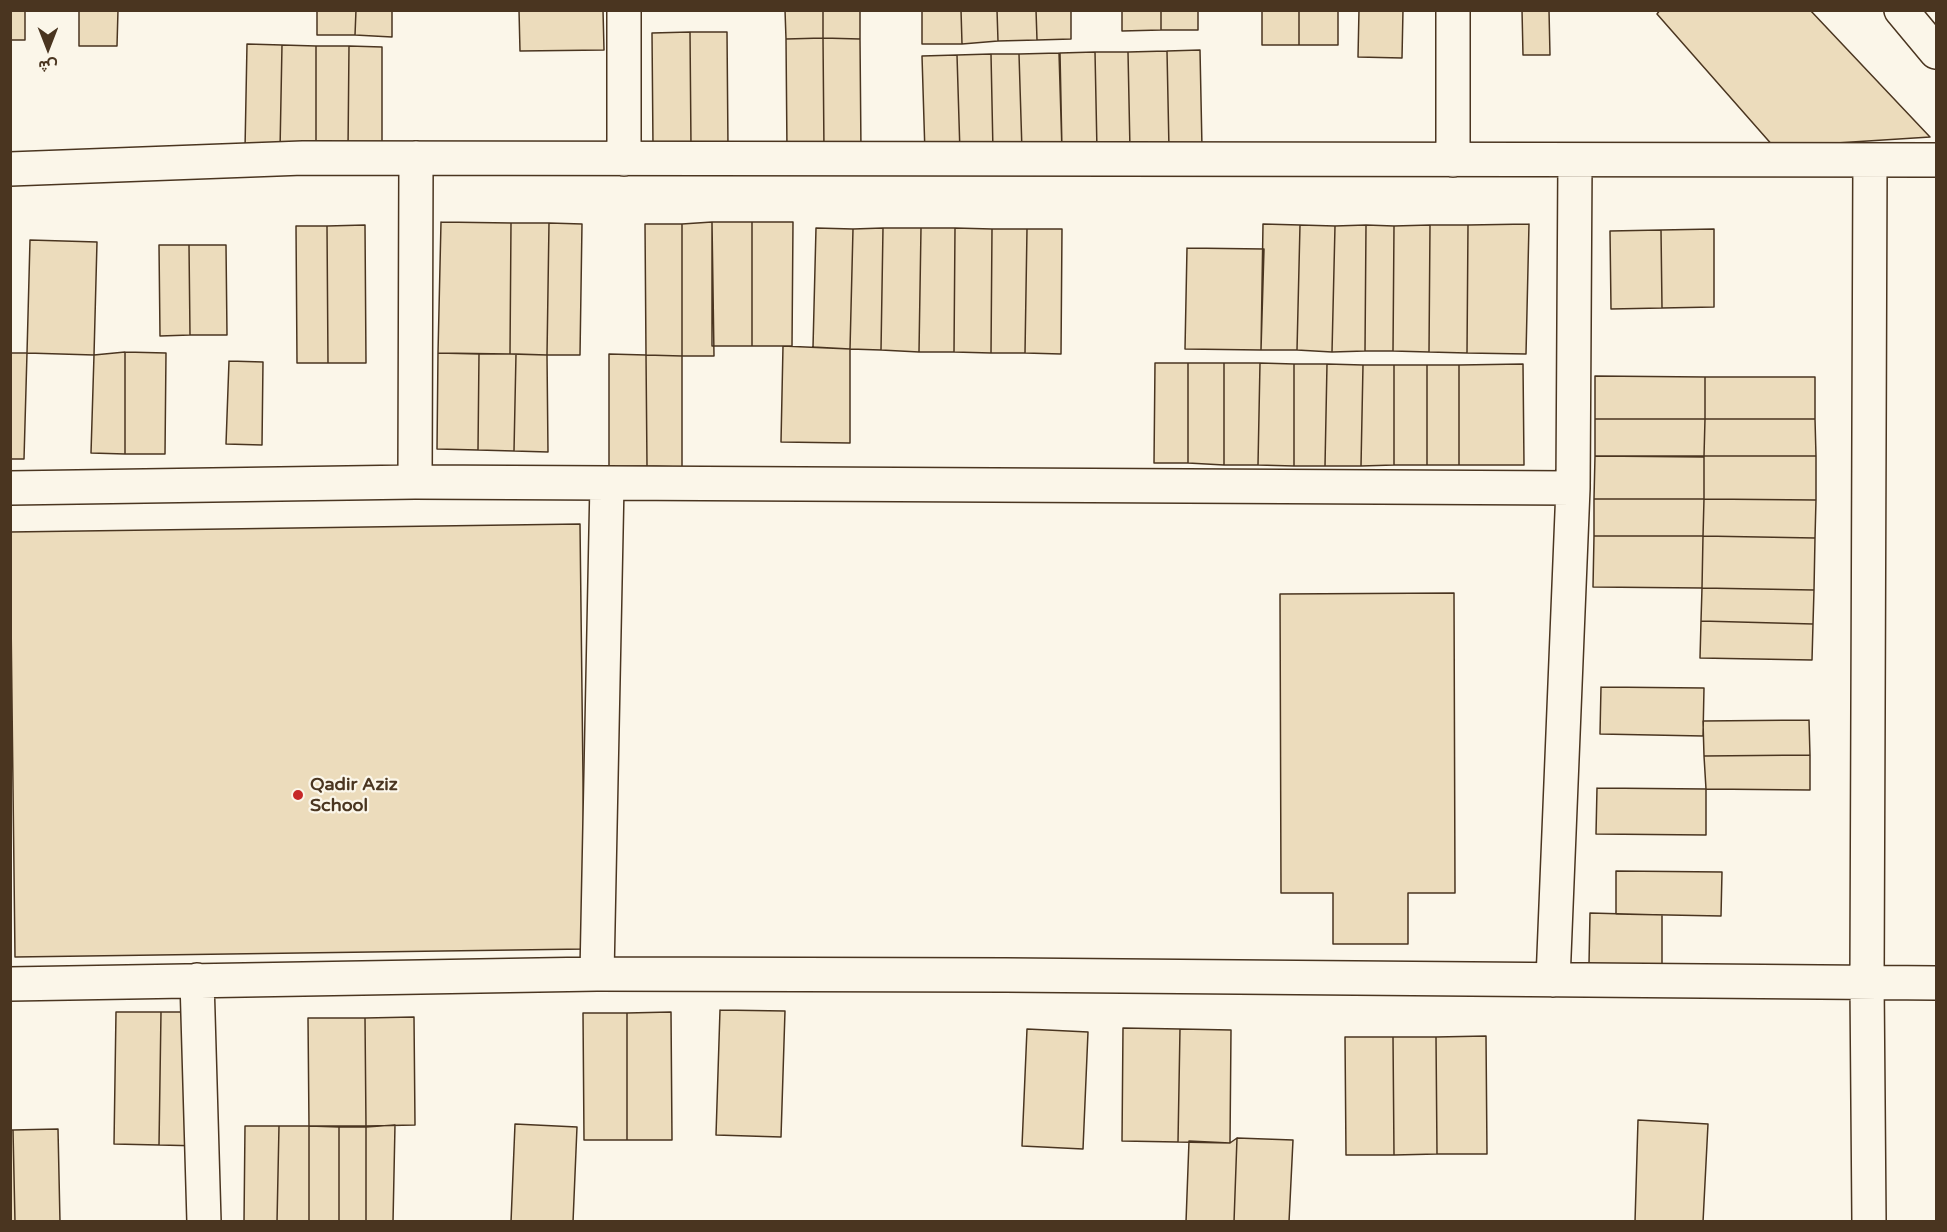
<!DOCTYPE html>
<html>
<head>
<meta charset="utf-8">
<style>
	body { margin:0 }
	#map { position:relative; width:1947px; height:1232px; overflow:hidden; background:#fbf6e9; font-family:"Varela Round",Vazirmatn,sans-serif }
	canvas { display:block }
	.frame { position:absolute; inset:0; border:12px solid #4a3520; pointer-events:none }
	.north { position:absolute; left:18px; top:18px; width:60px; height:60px; -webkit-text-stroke:4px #fbf6e9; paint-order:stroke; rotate:180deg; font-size:16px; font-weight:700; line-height:24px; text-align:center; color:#4a3520 }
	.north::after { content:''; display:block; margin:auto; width:21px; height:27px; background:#4a3520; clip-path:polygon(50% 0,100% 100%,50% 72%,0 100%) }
</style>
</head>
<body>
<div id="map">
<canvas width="1947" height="1232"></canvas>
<div class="frame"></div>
<div class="north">ش</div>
</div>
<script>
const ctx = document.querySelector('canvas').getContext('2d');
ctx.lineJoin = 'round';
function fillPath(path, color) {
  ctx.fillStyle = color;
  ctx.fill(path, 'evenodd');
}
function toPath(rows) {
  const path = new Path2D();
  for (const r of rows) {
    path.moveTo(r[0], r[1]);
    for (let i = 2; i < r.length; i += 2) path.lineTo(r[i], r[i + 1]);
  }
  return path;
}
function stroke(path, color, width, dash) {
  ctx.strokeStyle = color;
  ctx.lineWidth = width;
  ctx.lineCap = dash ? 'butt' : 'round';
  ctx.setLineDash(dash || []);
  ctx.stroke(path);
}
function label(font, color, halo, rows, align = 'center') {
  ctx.font = font + ' "Varela Round",sans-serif';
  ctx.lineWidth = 4.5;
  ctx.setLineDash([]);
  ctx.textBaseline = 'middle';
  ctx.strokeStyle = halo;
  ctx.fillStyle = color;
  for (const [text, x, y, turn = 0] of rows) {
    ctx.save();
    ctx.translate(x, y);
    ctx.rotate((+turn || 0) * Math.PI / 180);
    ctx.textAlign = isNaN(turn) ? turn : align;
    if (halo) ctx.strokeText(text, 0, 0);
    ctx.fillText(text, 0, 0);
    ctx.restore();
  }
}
const building = toPath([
	[10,10,25,10,25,40,10,40,10,10],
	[79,10,118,10,117,46,79,46,79,10],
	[317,10,356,10,355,35,317,35,317,10],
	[356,10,392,10,392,37,355,35,356,10],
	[519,10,603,10,604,50,520,51,519,10],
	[785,10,823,10,823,38,786,39,785,10],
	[823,10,860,10,860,39,823,38,823,10],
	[922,10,961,10,962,44,922,44,922,10],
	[961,10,997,10,998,41,962,44,961,10],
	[997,10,1036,10,1037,40,998,41,997,10],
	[1036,10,1071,10,1071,39,1037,40,1036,10],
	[1122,10,1161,10,1161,30,1122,31,1122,10],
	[1161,10,1198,10,1198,30,1161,30,1161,10],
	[1262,10,1299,10,1299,45,1262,45,1262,10],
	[1299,10,1338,10,1338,45,1299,45,1299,10],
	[1359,10,1403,10,1402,58,1358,57,1359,10],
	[1522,10,1549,10,1550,55,1523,55,1522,10],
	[1660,10,1810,10,1930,137,1774,147,1657,14,1660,10],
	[690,32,691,147,653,147,652,33,690,32],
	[690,32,727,32,728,147,691,147,690,32],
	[823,38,860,39,861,152,824,152,823,38],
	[823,38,824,152,787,152,786,39,823,38],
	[247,44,282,45,280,150,245,149,247,44],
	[282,45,316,46,316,151,280,150,282,45],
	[316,46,349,46,348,150,316,151,316,46],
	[349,46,382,47,382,150,348,150,349,46],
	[1200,50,1202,148,1169,149,1167,51,1200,50],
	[1167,51,1169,149,1130,150,1128,52,1167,51],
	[1095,52,1097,151,1062,151,1060,53,1095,52],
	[1095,52,1128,52,1130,150,1097,151,1095,52],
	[1059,53,1062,151,1022,151,1019,54,1059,53],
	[991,54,993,152,960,153,957,55,991,54],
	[991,54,1019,54,1022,151,993,152,991,54],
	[957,55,960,153,925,154,922,56,957,55],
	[441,222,511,223,510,354,438,353,441,222],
	[712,222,714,356,682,356,682,224,712,222],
	[712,222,752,222,752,346,712,346,712,222],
	[752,222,793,222,792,346,752,346,752,222],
	[511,223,549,223,547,355,510,354,511,223],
	[549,223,582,224,580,355,547,355,549,223],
	[645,224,682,224,682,356,646,355,645,224],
	[1263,224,1300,225,1297,350,1261,350,1263,224],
	[1529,224,1526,354,1467,353,1468,225,1529,224],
	[365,225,366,363,328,363,327,226,365,225],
	[1300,225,1335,226,1332,352,1297,350,1300,225],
	[1366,225,1365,351,1332,352,1335,226,1366,225],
	[1366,225,1394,226,1393,351,1365,351,1366,225],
	[1430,225,1429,352,1393,351,1394,226,1430,225],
	[1430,225,1468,225,1467,353,1429,352,1430,225],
	[296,226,327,226,328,363,297,363,296,226],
	[816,228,853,229,850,349,813,347,816,228],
	[883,228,881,350,850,349,853,229,883,228],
	[883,228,921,228,919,352,881,350,883,228],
	[921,228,955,228,954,352,919,352,921,228],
	[955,228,992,229,991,353,954,352,955,228],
	[992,229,1027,229,1025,353,991,353,992,229],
	[1027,229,1062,229,1061,354,1025,353,1027,229],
	[1714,229,1714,307,1662,308,1661,230,1714,229],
	[1661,230,1662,308,1611,309,1610,231,1661,230],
	[30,240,97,242,94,355,27,353,30,240],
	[159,245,189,245,190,335,160,336,159,245],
	[189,245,226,245,227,335,190,335,189,245],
	[1187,248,1264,249,1261,350,1185,349,1187,248],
	[783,346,850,349,850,443,781,442,783,346],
	[125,352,125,454,91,453,94,355,125,352],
	[125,352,166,353,165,454,125,454,125,352],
	[10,353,27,353,24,459,10,459,10,353],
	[438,353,479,354,478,450,437,449,438,353],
	[479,354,516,354,514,451,478,450,479,354],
	[516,354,547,355,548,452,514,451,516,354],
	[609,354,646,355,647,466,609,467,609,354],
	[646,355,682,356,682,467,647,466,646,355],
	[229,361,263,362,262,445,226,444,229,361],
	[1155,363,1188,363,1188,463,1154,463,1155,363],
	[1188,363,1224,363,1224,465,1188,463,1188,363],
	[1224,363,1260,363,1258,465,1224,465,1224,363],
	[1260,363,1294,364,1294,466,1258,465,1260,363],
	[1294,364,1327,364,1325,466,1294,466,1294,364],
	[1327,364,1363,365,1361,466,1325,466,1327,364],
	[1523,364,1524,465,1459,465,1459,365,1523,364],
	[1363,365,1394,365,1394,465,1361,466,1363,365],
	[1394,365,1427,365,1427,465,1394,465,1394,365],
	[1427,365,1459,365,1459,465,1427,465,1427,365],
	[1595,376,1705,377,1705,419,1595,419,1595,376],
	[1705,377,1815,377,1815,419,1705,419,1705,377],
	[1595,419,1705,419,1704,456,1595,456,1595,419],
	[1705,419,1815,419,1816,456,1704,456,1705,419],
	[1595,456,1704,457,1704,499,1594,499,1595,456],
	[1704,456,1816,456,1816,500,1704,499,1704,456],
	[1594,499,1704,499,1703,536,1594,536,1594,499],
	[1704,499,1816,500,1815,538,1703,536,1704,499],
	[580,524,585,949,15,957,10,532,580,524],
	[1594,536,1703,536,1702,588,1593,587,1594,536],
	[1703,536,1815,538,1814,590,1702,588,1703,536],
	[1702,588,1814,590,1813,624,1701,621,1702,588],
	[1454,593,1455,893,1408,893,1408,944,1333,944,1333,893,1281,893,1280,594,1454,593],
	[1701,621,1813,624,1812,660,1700,658,1701,621],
	[1601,687,1704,688,1703,736,1600,734,1601,687],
	[1809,720,1810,755,1704,756,1703,721,1809,720],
	[1810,755,1810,790,1706,789,1704,756,1810,755],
	[1597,788,1706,789,1706,835,1596,834,1597,788],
	[1616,871,1722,872,1721,916,1616,914,1616,871],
	[1590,913,1662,915,1662,965,1589,964,1590,913],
	[720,1010,785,1011,781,1137,716,1135,720,1010],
	[116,1012,161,1012,159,1145,114,1144,116,1012],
	[161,1012,203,1012,202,1146,159,1145,161,1012],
	[671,1012,672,1140,627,1140,627,1013,671,1012],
	[583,1013,627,1013,627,1140,584,1140,583,1013],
	[414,1017,415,1125,366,1126,365,1018,414,1017],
	[308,1018,365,1018,366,1126,309,1126,308,1018],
	[1123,1028,1180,1029,1178,1142,1122,1141,1123,1028],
	[1027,1029,1088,1032,1083,1149,1022,1146,1027,1029],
	[1180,1029,1231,1030,1230,1143,1178,1142,1180,1029],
	[1486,1036,1487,1154,1437,1154,1436,1037,1486,1036],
	[1345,1037,1393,1037,1394,1155,1346,1155,1345,1037],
	[1393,1037,1436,1037,1437,1154,1394,1155,1393,1037],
	[1638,1120,1708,1124,1703,1222,1635,1222,1638,1120],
	[515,1124,577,1127,573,1222,511,1222,515,1124],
	[395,1125,393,1222,366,1222,366,1127,395,1125],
	[245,1126,279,1126,277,1222,244,1222,245,1126],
	[279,1126,309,1126,309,1222,277,1222,279,1126],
	[309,1126,339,1127,339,1222,309,1222,309,1126],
	[339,1127,366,1127,366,1222,339,1222,339,1127],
	[58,1129,60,1222,15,1222,13,1130,58,1129],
	[10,1130,13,1130,15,1222,10,1222,10,1130],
	[1237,1138,1293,1140,1289,1222,1234,1222,1237,1138],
	[1237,1138,1234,1222,1186,1222,1189,1141,1230,1143,1237,1138]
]);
fillPath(building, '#ecdcbc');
stroke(building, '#4a3520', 1.5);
const street = toPath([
	[624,10,624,159],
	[1453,10,1453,160],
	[10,169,303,158,1936,160],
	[415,482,416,158],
	[10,488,415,482,1573,488],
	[597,974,607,483],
	[197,980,204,1222],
	[1553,980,1573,488,1575,160],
	[10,984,597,974,1006,975,1936,983],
	[1869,1222,1867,982,1870,160]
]);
const primary = toPath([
	[1901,10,1936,52]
]);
stroke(street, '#4a3520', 36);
stroke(primary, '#4a3520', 36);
stroke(street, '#fbf6e9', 33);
stroke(primary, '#fbf6e9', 33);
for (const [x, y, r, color] of [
	[298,795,6,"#c62828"]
]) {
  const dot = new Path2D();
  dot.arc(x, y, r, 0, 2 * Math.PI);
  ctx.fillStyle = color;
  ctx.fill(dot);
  stroke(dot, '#fbf6e9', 2);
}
label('bold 18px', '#4a3520', '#fbf6e9', [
	["Qadir Aziz",310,785],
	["School",310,806]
], 'left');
</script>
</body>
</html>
